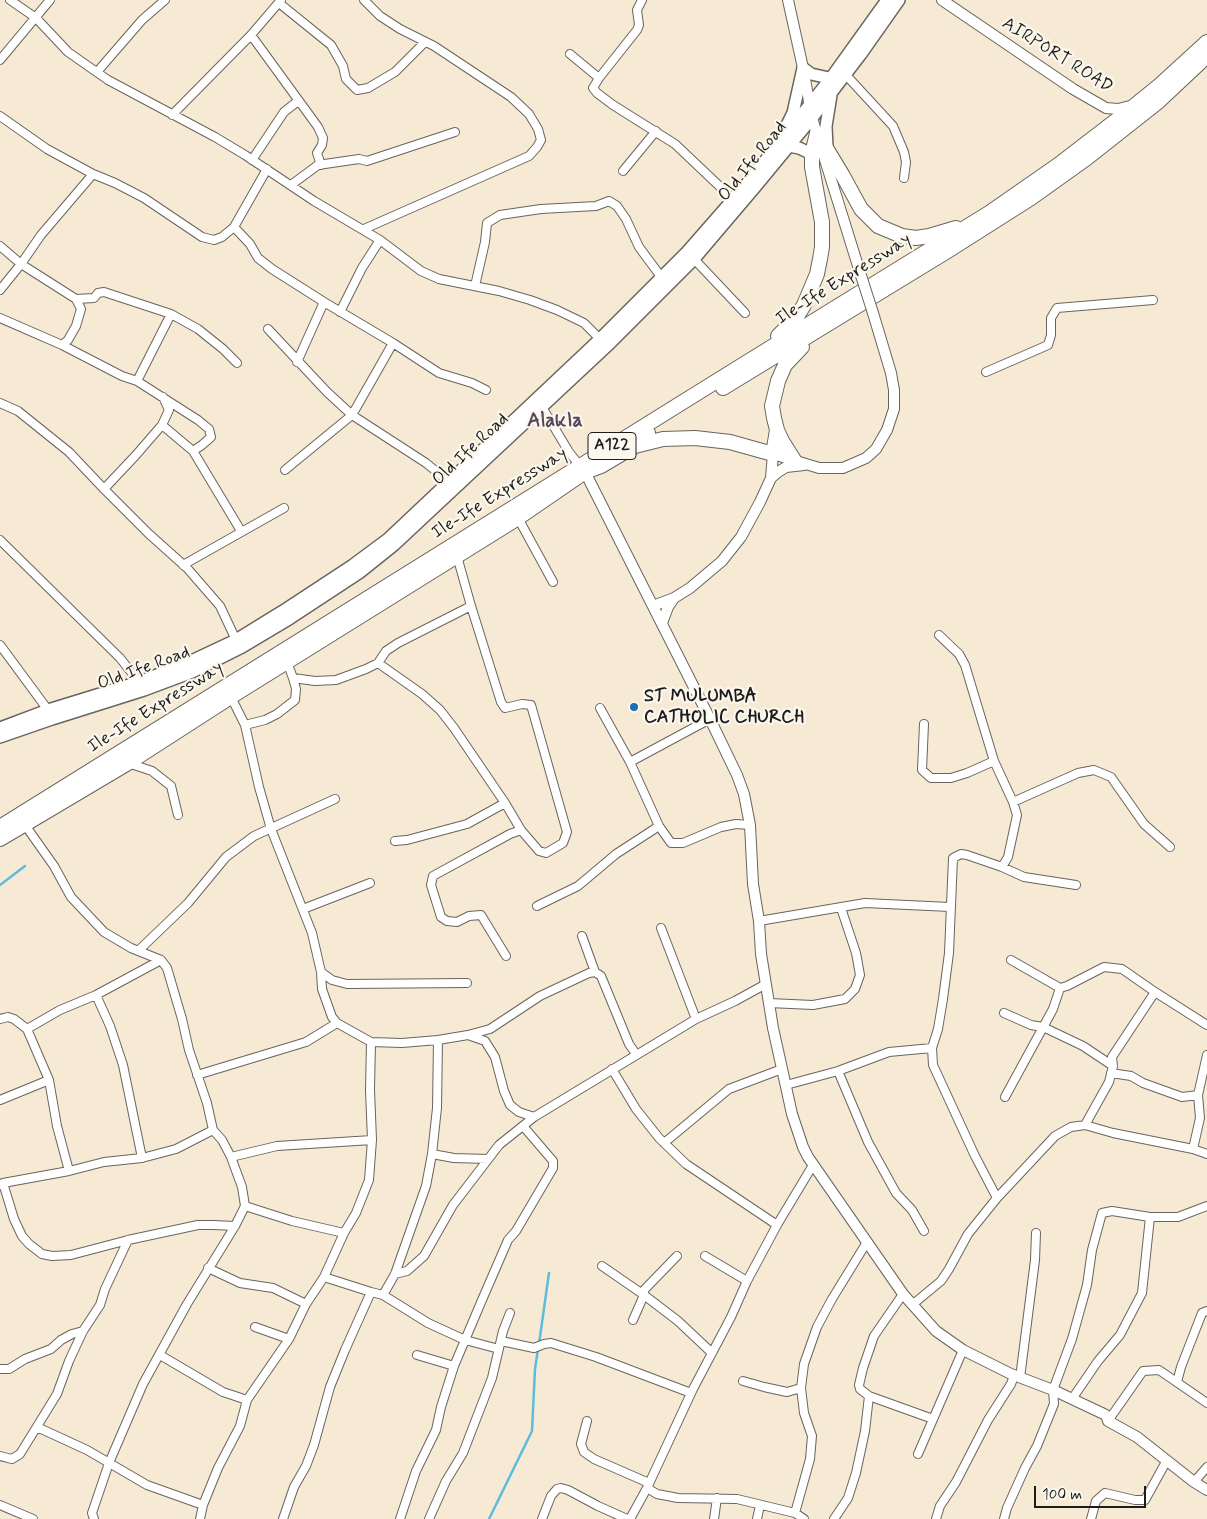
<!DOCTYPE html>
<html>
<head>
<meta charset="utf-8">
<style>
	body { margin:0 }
	#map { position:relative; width:1207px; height:1519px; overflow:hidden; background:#f7ead5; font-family:Mynerve,sans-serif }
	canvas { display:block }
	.scale { position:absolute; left:1034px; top:1486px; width:112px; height:22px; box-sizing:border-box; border:2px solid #1c1c1c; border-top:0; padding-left:6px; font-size:15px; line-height:18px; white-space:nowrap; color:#1c1c1c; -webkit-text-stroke:4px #fbf7ec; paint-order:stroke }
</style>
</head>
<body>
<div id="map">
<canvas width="1207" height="1519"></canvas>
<div class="scale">100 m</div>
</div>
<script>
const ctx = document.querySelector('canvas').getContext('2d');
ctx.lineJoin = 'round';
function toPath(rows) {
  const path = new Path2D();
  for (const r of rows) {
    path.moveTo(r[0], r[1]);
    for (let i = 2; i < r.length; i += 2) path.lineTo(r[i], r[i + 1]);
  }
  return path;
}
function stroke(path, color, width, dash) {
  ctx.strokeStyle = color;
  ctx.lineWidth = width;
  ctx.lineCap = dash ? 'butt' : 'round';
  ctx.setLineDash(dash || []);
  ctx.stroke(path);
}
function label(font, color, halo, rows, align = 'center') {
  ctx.font = font + ' Mynerve,sans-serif';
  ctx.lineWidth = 4.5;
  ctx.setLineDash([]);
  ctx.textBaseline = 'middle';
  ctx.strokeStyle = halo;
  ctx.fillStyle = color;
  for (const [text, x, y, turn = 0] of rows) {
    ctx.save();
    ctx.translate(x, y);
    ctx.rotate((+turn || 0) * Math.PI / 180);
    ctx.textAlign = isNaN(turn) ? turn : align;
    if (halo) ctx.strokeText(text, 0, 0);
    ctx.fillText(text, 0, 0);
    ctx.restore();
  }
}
stroke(toPath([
	[0,885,25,866],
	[539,1344,549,1273],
	[489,1519,532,1431,535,1369,538,1349]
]), '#5dbcdb', 2.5);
const street = toPath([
	[10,0,36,18,68,52,108,80,215,137,245,155,314,201,380,240,421,271,439,279,499,291,530,300,557,310,584,323,600,339],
	[364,0,380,16,400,29,434,46,511,97,529,114,538,129,541,140,537,147,529,156,364,229],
	[642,0,637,10,639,25,637,30,599,78,593,88,597,93,613,105,675,144,733,199],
	[279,3,331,45,343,66,346,79,357,90,368,88,395,72,425,42],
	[251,35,318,127,323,138,322,145,317,153,321,165],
	[570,54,599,78],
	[0,60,50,0],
	[97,72,142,20,165,0],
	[845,74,893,126,904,152,906,162,904,178],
	[172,115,251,35,281,0],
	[0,116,47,149,93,174,115,183,144,198,202,237,214,240,222,237,234,227,267,169],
	[252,160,284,112,298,101],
	[623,171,656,131],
	[291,185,318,165,359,159,367,161,455,132],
	[234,227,250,244,258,258,272,269,324,302,393,343,439,373,472,383,486,390],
	[0,246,21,264,76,299,81,309,76,326,68,340,62,345],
	[694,259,745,313],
	[475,286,485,242,487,223,500,215,541,209,596,206,609,201,617,206,626,219,639,247,662,278],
	[0,290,21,264,41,235,93,174],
	[76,299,94,298,98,293,104,292,171,314,198,329,223,349,237,363],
	[340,312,362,268,380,240],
	[0,318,62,345,122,376,137,381,198,420,209,429,211,437,202,445,193,451],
	[268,329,327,392,352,415,426,463,449,482],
	[297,362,324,302],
	[986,372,1048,345,1051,335,1051,318,1057,308,1153,300],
	[137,381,171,314],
	[0,403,18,411,69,452,104,489,149,534,187,568,220,606,236,640],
	[542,407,569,452,580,466],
	[162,425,193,451,241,531],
	[285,470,352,415,393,343],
	[104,489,136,455,162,425,169,410,163,397],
	[518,518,553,582],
	[0,540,120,658,139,682],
	[183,565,284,508],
	[939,635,959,654,965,665,994,761,1013,802,1017,815,1008,857,1002,867],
	[0,645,48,710],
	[378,663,422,694,440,710,454,728,505,803,521,830,539,851,546,853,563,843,567,832,531,705,522,704,505,708,501,702,471,606,457,556],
	[293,678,315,681,336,680,366,669,378,663,386,651,398,643,471,606],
	[600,708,630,762,659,826,671,843,683,843,721,827,736,824,750,825],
	[924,724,922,770,931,778,951,778,967,773,994,761],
	[245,725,265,720,277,714,295,700,296,689,293,678,287,662],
	[630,762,710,719],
	[128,763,152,771,171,786,178,815],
	[1013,802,1078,773,1094,770,1111,777,1144,824,1170,847],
	[25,825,54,866,71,897,104,932,131,948,161,960,167,968,182,1019,189,1050,207,1103,213,1130,222,1140,231,1157,242,1187,245,1206,235,1226,187,1304,143,1384,109,1463,92,1513,94,1519],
	[395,841,407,840,467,824,505,803],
	[537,906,578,886,616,854,659,826],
	[303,909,370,883],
	[759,921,865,903,950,907],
	[661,928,696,1019],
	[582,936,595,972,601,976,629,1044,636,1054],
	[138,951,188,903,226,857,254,836,335,799],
	[506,956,481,915,469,916,457,922,447,921,441,917,431,885,433,876,442,871,510,834,521,830],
	[1011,960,1060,988,1067,986,1104,967,1122,969,1155,992,1207,1025],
	[321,972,332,980,347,984,467,983],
	[96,995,110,1026,123,1065,142,1158],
	[769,1003,813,1005,845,999,855,989,860,975,856,953,841,908],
	[1004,1013,1031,1025,1043,1027,1083,1046,1113,1066],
	[0,1019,8,1017,14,1019,27,1029,49,1080,57,1126,69,1171],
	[27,1029,60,1010,96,995,161,960],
	[468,1035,490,1029,540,996,589,973,595,972],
	[371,1042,402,1043,438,1040,468,1035,485,1041,495,1057,504,1091,510,1105,519,1112,534,1117],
	[612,1069,636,1109,659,1138,686,1164,777,1225],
	[838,1071,868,1142,896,1193,912,1210,924,1231],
	[1111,1073,1131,1076,1143,1083,1182,1097,1198,1095],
	[197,1075,306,1042,337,1023],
	[786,1085,838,1071,889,1052,932,1048],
	[1005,1097,1053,1009,1060,988],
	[0,1100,49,1080],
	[1085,1125,1113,1133,1193,1149,1207,1154],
	[664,1143,729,1089,782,1069],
	[1193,1149,1200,1118,1198,1095,1207,1055],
	[432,1154,454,1158,488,1159],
	[231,1157,277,1146,372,1140],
	[3,1183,14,1219,22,1236,29,1244,42,1254,52,1256,71,1255,128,1240,198,1225,213,1225,235,1226],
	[0,1185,3,1183,69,1171,104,1162,142,1158,176,1149,213,1130],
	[997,1198,975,1156,933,1065,932,1048,938,1029,943,999,949,953,953,858,961,854,967,855,1002,867,1024,877,1076,885],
	[245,1206,292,1221,344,1233],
	[705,1256,747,1281],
	[602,1266,644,1295,678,1321,712,1353],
	[208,1268,240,1283,273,1288,306,1304],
	[395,1274,407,1271,424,1256,453,1205,499,1145,534,1117,696,1019,735,1001,766,984],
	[324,1277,371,1292,383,1295,428,1323,465,1340,499,1349],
	[383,1295,395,1274,426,1186,432,1154,437,1108,438,1040],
	[912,1305,941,1281,949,1269,968,1234,997,1198,1055,1136,1071,1127,1085,1125,1109,1082,1113,1066,1112,1057,1155,992],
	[633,1320,644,1295,644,1290,677,1256],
	[255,1327,289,1339],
	[501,1341,534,1348,544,1344,551,1343,596,1357,691,1393],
	[160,1355,223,1392,247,1400],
	[417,1355,454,1366],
	[0,1369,9,1369,25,1359,51,1349,61,1340,72,1334,83,1331],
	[1020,1378,1035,1260,1036,1233],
	[743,1381,764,1387,787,1392,801,1388],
	[1177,1382,1181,1367,1202,1313,1207,1311],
	[869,1396,933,1419],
	[1072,1399,1098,1361,1120,1335,1142,1293,1150,1217],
	[587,1421,581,1444,584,1452,594,1459,649,1483],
	[1108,1421,1143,1371,1159,1370,1207,1403],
	[37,1427,87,1450,147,1485,203,1505],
	[918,1454,963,1350],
	[0,1456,12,1459,20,1454,57,1394,69,1361,83,1331,100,1305,105,1289,128,1240],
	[1194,1482,1207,1467],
	[647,1488,657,1494,678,1498,737,1499,795,1513,804,1519],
	[0,1505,33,1519],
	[795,1513,810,1459,812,1436,804,1413,801,1388,804,1364,817,1327,832,1299,867,1242],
	[200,1519,203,1505,218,1468,240,1426,247,1400,289,1339,306,1304,324,1277,344,1233,356,1213,369,1180,372,1140,370,1090,371,1042,337,1023,332,1017,322,989,321,972,312,933,271,829,259,787,245,725,231,697],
	[283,1519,294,1487,306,1466,314,1445,330,1387,345,1350,371,1292],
	[400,1519,416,1471,436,1430,441,1407,454,1366,482,1300,508,1240,516,1231,553,1168,553,1161,523,1126],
	[429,1519,446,1481,463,1453,492,1378,503,1331,510,1313],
	[542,1519,551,1496,557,1489,561,1488,568,1490,598,1506,627,1519],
	[630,1519,647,1488,693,1389,731,1317,747,1281,777,1225,813,1165],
	[714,1519,717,1498],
	[757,1519,760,1505],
	[834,1519,848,1498,856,1473,865,1431,869,1396,860,1389,859,1385,863,1368,874,1336,903,1294],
	[936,1519,940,1506,956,1482,988,1420,1011,1384,1014,1376],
	[1004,1519,1007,1508,1025,1468,1037,1446,1054,1404,1053,1390,1072,1339,1087,1285,1092,1250,1102,1213,1112,1211,1150,1217,1178,1217,1207,1206],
	[1091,1519,1096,1501,1105,1493,1135,1500,1145,1500,1167,1460]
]);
const secondary = toPath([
	[788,0,803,68,812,118,858,266],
	[942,0,1073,89,1106,108,1118,109,1134,105],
	[585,472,710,719,737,775,744,794,750,825,753,884,759,921,761,954,773,1028,792,1114,803,1147,808,1157,903,1294,936,1331,963,1350,1011,1374,1053,1390,1106,1415,1108,1421,1137,1437,1194,1482,1207,1490],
	[771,478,778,472,786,467,804,465],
	[653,606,674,598,690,588,722,561,741,537,760,502,771,478,773,454,819,468,843,468,866,458,876,449,887,430,894,409,894,390,891,373,873,313],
	[662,623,668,607,674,598]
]);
const primary = toPath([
	[786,127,793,113,803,68,811,74,838,80],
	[789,146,799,148,812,154],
	[827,148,826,126,831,95],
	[0,728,48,710,139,682,187,663,236,640,283,611,353,565,388,539,600,339,686,253,749,181,831,78,887,0],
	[0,737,52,719,144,690,192,672,242,647,289,619,359,573,394,545,607,346,694,259,756,186,812,118,861,54,899,0]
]);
const highway = toPath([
	[817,133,843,176,861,209,878,226,902,236,916,238,929,236,956,228],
	[778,336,796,318,804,305,817,274,820,259,822,247,822,222,812,167,812,154,817,133],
	[723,388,946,252,1031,198,1087,158,1158,102,1207,56],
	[635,446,663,439,695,438,730,442,773,454,777,430],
	[794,460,782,441,777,430,774,418,772,406,778,381,785,365,802,347],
	[0,827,736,369,989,213,1058,165,1123,115,1160,85,1207,42],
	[0,839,128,763,232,696,518,518,585,472,601,466,628,450,632,448,636,440,648,433]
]);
stroke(street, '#69645d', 10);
stroke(secondary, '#69645d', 12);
stroke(primary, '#69645d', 14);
stroke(highway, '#69645d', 16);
stroke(street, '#fff', 8);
stroke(secondary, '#fff', 10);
stroke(primary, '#fff', 11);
stroke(highway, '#fff', 14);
const secondaryBridge = toPath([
	[858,266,873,313]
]);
stroke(secondaryBridge, '#69645d', 12, []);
stroke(secondaryBridge, '#fff', 10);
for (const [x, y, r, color] of [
	[634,707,5,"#1f6fb2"]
]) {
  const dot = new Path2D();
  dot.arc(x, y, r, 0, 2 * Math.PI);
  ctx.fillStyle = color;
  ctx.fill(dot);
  stroke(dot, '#fbf7ec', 2);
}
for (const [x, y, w] of [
	[612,446,48]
]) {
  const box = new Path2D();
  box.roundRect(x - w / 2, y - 13.5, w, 27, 4);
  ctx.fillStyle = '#fbf7ec';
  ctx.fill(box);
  stroke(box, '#1c1c1c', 1);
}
label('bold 16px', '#1c1c1c', null, [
	["A122",612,446]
]);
label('18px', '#1c1c1c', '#fbf7ec', [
	["AIRPORT ROAD",1057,56,32],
	["Old Ife Road",753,162,-51],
	["Ile-Ife Expressway",844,280,-32],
	["Old Ife Road",471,450,-43],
	["Ile-Ife Expressway",500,494,-32],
	["Old Ife Road",144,669,-20],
	["Ile-Ife Expressway",156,708,-32]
]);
label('bold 18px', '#1c1c1c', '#fbf7ec', [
	["ST MULUMBA",644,697],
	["CATHOLIC CHURCH",644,718]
], 'left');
label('bold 20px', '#56485c', '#fbf7ec', [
	["AlakIa",555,422]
]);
</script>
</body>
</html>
